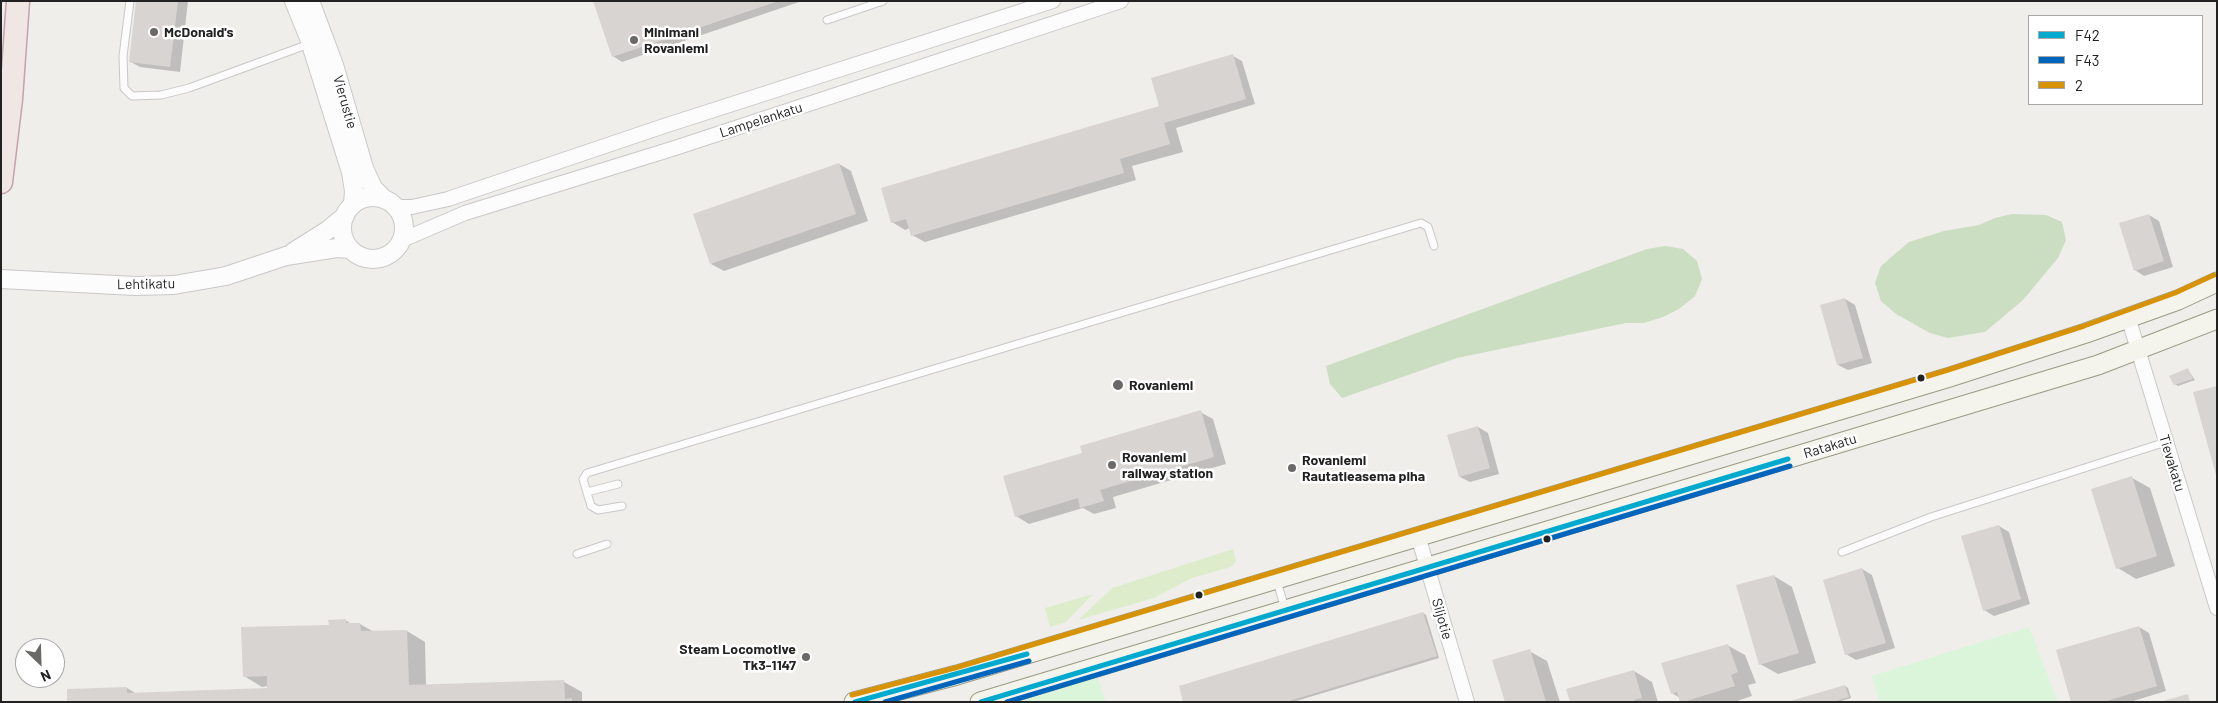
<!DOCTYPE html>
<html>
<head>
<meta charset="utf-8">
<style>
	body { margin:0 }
	#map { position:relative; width:2218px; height:703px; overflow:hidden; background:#f0eeeb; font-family:Barlow,sans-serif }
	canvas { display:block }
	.frame { position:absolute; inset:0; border:2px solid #222; pointer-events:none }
	.legend { position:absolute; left:2028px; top:15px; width:175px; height:90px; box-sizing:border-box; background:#fff; border:1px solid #a7a7a7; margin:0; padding:6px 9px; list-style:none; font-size:15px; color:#222 }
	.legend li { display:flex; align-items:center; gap:10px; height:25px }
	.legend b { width:25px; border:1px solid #a7a7a7 }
	.north { position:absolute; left:15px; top:638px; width:50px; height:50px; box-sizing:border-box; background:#fff; border:1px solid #a7a7a7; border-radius:50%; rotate:156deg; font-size:14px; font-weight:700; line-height:20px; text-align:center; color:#222 }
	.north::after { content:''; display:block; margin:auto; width:18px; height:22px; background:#6a6968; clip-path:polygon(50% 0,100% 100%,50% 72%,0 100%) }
</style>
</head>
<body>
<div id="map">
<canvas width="2218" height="703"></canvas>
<div class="frame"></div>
<ul class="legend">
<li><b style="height:6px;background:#00a9ce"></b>F42</li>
<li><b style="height:6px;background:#0065bd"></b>F43</li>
<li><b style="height:6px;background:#d79205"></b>2</li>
</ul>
<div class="north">N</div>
</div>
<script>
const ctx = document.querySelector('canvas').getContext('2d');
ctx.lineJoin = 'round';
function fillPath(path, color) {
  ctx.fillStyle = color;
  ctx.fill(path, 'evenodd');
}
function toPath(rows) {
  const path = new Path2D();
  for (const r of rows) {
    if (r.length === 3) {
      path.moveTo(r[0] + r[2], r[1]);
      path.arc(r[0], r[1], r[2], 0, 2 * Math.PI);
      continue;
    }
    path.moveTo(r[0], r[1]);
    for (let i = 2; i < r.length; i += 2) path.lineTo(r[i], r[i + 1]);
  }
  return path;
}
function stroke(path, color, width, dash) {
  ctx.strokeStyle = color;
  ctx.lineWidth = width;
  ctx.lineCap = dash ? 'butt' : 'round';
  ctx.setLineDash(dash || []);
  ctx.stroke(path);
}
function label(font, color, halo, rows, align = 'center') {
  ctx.font = font + ' Barlow,sans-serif';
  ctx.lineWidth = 5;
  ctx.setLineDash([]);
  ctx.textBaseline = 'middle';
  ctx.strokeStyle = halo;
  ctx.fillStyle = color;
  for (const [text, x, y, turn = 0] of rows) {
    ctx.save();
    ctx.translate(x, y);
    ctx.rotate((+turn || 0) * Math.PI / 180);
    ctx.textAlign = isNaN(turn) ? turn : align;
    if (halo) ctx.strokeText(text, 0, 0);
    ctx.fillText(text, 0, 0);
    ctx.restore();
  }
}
fillPath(toPath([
	[1233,549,1236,561,1231,567,1192,578,1154,598,1078,620,1112,588],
	[1093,594,1066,622,1050,627,1045,608]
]), '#ddeccb');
fillPath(toPath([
	[2012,214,2046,215,2062,222,2066,240,2058,258,2023,300,1985,332,1948,338,1930,333,1896,314,1881,301,1875,283,1881,266,1909,242,1944,231,1979,225,1995,218],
	[1665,246,1683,249,1697,261,1702,279,1695,296,1679,309,1663,317,1644,323,1626,323,1457,358,1342,398,1330,384,1326,366,1647,249]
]), '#cbdec1');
fillPath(toPath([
	[2029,627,2058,702,1880,702,1872,676],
	[1097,676,1106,702,1018,702]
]), '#daf5da');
fillPath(toPath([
	[138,1,188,1,180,72,140,67,131,62],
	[594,1,802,1,622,62,613,56],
	[1233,56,1242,61,1255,104,1176,128,1183,152,1132,166,1136,180,925,242,912,235,910,228,905,230,892,222,1161,108],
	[839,164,851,171,868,221,724,271,711,264],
	[2149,215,2159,221,2173,267,2144,276,2135,270],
	[1845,299,1855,305,1872,363,1848,370,1838,365],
	[2188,370,2195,380,2178,386,2175,384],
	[1200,412,1213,419,1226,464,1113,497,1116,508,1094,514,1083,508,1029,524,1016,516,1084,454],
	[1478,427,1488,433,1499,474,1470,482,1460,477],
	[2132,478,2150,488,2175,566,2136,579,2118,568],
	[1999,526,2009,532,2030,604,1994,616,1984,610],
	[1862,569,1872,575,1895,648,1856,660,1846,654],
	[1774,576,1792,587,1816,663,1778,674,1760,664],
	[1423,613,1426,615,1439,658,1293,702,1185,702],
	[345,620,353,625,360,624,374,632,407,631,425,642,426,686,564,682,582,692,582,702,68,702,127,688,137,694,268,690,268,686,262,687,244,676,330,626],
	[2139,627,2149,633,2166,691,2130,702,2072,702],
	[1727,645,1745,655,1756,683,1748,685,1752,696,1734,702,1682,702,1680,698,1672,693],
	[1529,651,1547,661,1560,702,1506,702],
	[1634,671,1652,682,1658,702,1571,702],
	[1845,686,1848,688,1851,698,1838,702,1790,702]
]), '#0003');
fillPath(toPath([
	[136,1,178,1,170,67,129,62],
	[593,1,776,1,776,2,612,57],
	[1233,54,1246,99,1164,123,1170,144,1120,159,1124,173,911,236,906,219,891,223,881,188,1159,106,1151,78],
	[839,163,856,214,710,264,693,214],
	[2149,214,2164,261,2134,271,2119,223],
	[1845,298,1863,358,1837,365,1820,305],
	[2188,368,2193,379,2174,385,2169,376],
	[2217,386,2217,475,2216,475,2193,392],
	[1201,410,1214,457,1100,490,1104,501,1080,508,1078,498,1015,517,1003,476,1082,453,1080,446],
	[1478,426,1490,468,1459,477,1447,435],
	[2132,476,2157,556,2116,569,2091,489],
	[1999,525,2021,599,1983,611,1961,536],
	[1862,568,1886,643,1845,655,1823,580],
	[1774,575,1799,653,1759,665,1736,585],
	[1423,612,1437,656,1286,702,1183,702,1179,686],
	[346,619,346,623,360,623,361,631,407,630,409,685,564,680,565,699,572,698,572,702,67,702,67,689,127,687,127,693,267,688,267,676,243,677,241,627,329,625,328,620],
	[2139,626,2157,686,2103,702,2071,702,2056,650],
	[1728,644,1738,672,1731,675,1735,686,1683,702,1680,702,1677,692,1671,694,1661,663],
	[1530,649,1546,702,1505,702,1492,660],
	[1634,670,1642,698,1634,700,1635,702,1570,702,1566,689],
	[1845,685,1849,697,1832,702,1787,702],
	[2188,694,2190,702,2163,702,2163,701]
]), '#d7d4d2');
const service = toPath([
	[130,1,123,56,124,88,132,96,161,95,189,88,309,44],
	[827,20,883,1],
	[587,492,618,484],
	[622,506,598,510,591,506,583,479,587,473,1421,223,1428,227,1434,246],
	[1842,552,1931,517,2166,442],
	[577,554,607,544],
	[1277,581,1285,609]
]);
const minor = toPath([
	[395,207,412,207,448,199,667,125,1053,1],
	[402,240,465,213,675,148,1121,1],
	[2128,317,2217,608],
	[1418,536,1467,702]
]);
const tertiary = toPath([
	[294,1,309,38,351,172,354,191,353,204],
	[310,1,334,65,364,168,373,188,385,200],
	[373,228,31],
	[293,252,328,230,345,216],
	[1,279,135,286,174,285,226,276,286,256,337,248,350,249]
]);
const secondary = toPath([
	[854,702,957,675,1950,377,2086,333,2178,300,2217,282],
	[980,702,2098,365,2217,319]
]);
const trunk = toPath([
	[1,182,11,99,18,1]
]);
stroke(service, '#c9c8c7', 9);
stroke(minor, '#c9c8c7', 16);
stroke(tertiary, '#c9c8c7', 20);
stroke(secondary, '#999a82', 21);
stroke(trunk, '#c5a2ac', 25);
stroke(service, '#fdfcfc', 7);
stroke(minor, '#fdfcfc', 14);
stroke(tertiary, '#fdfcfc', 18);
stroke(secondary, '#f4f4ed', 19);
stroke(trunk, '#f0e6e4', 22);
stroke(toPath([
	[855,702,1027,654],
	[981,702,1788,459]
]), '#00a9ce', 5);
stroke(toPath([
	[885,702,1029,661],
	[1007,702,1790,466]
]), '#0065bd', 5);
stroke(toPath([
	[852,695,955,668,1948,370,2084,326,2175,293,2214,275]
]), '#d79205', 5);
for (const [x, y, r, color] of [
	[154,32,5,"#6a6968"],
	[634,40,5,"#6a6968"],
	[1921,378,4.5,"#222"],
	[1118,385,6,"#6a6968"],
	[1112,465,5,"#6a6968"],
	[1292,468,5,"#6a6968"],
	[1547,539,4.5,"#222"],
	[1199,595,4.5,"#222"],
	[806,657,5,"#6a6968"]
]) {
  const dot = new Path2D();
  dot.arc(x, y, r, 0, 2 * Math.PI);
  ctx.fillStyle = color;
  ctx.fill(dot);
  stroke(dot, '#fff', 2);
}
label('bold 14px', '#222', '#fff', [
	["McDonald's",164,32],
	["Minimani",644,32],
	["Rovaniemi",644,48],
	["Rovaniemi",1129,385],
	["Rovaniemi",1122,457],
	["railway station",1122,473],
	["Rovaniemi",1302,460],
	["Rautatieasema piha",1302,476],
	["Steam Locomotive",796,649,"right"],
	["Tk3-1147",796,665,"right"]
], 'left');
label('14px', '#222', '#fff', [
	["Vierustie",345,102,74],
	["Lampelankatu",761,120,-18],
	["Lehtikatu",146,284,-1],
	["Ratakatu",1830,446,-17],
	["Tievakatu",2172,463,73],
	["Siljotie",1442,619,74]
]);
</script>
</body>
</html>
